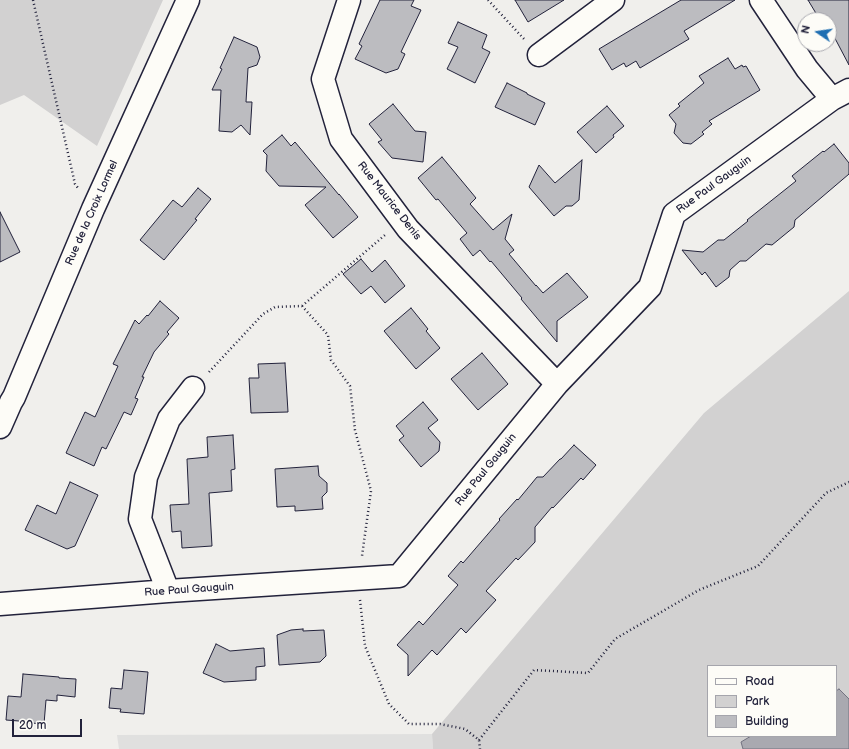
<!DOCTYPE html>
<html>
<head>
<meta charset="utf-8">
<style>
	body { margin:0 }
	#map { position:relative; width:849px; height:749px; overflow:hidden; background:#f0efec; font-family:"Balsamiq Sans",sans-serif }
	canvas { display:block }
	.legend { position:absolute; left:707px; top:665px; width:130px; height:72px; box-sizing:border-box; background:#fdfcf7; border:1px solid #a5a5ac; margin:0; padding:5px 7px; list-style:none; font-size:12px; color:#22223b }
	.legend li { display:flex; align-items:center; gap:8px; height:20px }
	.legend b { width:20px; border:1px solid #a5a5ac }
	.north { position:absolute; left:797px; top:12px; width:40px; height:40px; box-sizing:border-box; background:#fdfcf7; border:1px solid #a5a5ac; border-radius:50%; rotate:283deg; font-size:11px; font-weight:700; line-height:16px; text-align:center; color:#22223b }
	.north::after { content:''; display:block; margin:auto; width:14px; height:18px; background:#1f6fb2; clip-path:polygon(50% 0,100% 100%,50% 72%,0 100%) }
	.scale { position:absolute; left:12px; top:719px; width:70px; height:18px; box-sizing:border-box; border:2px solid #22223b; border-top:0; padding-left:5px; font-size:12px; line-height:14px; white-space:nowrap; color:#22223b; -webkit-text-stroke:3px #fdfcf7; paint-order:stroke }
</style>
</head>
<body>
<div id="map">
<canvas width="849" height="749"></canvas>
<ul class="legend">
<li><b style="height:5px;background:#fdfcf7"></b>Road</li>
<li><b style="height:11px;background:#d2d1d1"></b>Park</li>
<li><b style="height:11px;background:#bcbcc0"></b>Building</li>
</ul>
<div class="north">N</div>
<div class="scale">20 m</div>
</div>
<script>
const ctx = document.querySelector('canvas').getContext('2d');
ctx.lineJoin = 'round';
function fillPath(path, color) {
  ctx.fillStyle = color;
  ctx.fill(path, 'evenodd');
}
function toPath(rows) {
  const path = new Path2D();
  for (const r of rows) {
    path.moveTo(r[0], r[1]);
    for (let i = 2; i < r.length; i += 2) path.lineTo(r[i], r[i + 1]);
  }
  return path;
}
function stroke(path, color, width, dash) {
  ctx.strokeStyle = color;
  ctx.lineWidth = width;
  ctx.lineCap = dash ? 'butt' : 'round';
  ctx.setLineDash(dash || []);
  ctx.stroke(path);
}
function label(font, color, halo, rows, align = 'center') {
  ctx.font = font + ' "Balsamiq Sans",sans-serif';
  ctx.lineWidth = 3.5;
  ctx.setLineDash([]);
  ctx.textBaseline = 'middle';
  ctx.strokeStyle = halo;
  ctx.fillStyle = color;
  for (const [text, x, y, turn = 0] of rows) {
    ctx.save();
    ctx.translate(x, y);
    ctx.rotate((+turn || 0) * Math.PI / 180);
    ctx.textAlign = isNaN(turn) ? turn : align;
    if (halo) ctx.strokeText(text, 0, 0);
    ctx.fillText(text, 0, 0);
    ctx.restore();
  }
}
fillPath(toPath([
	[432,734,433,749,119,749,117,735]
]), '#e0e0df');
fillPath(toPath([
	[0,0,163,0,97,146,24,95,0,105],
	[849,291,849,749,433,749,432,734,704,413],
	[708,666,836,666,836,736,708,736]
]), '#d2d1d1');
const water = toPath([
	[839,689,849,699,849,749,743,749,741,742,751,736,836,736,836,691,839,689]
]);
fillPath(water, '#a9a9b0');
stroke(water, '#737381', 1);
const building = toPath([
	[380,0,414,0,411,6,421,10,401,52,405,54,398,69,386,73,355,59,362,46,359,44,380,0],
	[515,0,564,0,528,22,515,0],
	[681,0,735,0,684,31,689,39,640,68,636,61,626,67,624,63,612,70,599,49,681,0],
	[808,0,849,0,849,65,829,27,829,20,820,20,808,0],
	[458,22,487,35,482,48,490,52,475,83,447,69,458,47,448,43,458,22],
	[234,37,257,47,260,57,257,65,248,68,246,102,252,102,250,135,241,125,232,132,219,131,221,90,212,90,222,69,220,68,234,37],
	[728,58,735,69,742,65,743,67,746,66,760,90,709,121,712,124,702,132,704,134,691,144,683,143,674,133,676,124,669,115,680,106,678,104,704,83,699,76,728,58],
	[507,83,527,93,527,94,545,103,535,125,495,107,507,83],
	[393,104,415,131,426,132,423,162,392,158,378,142,382,140,369,124,393,104],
	[607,106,624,126,613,135,614,137,596,153,577,132,607,106],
	[282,135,291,146,295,142,339,195,339,194,358,217,333,238,305,205,326,187,279,186,266,171,267,155,263,151,282,135],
	[834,144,849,163,849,174,795,220,794,227,772,245,766,244,746,261,740,261,730,270,729,277,716,287,705,272,702,275,682,250,703,252,718,240,724,240,748,221,747,220,796,181,792,176,823,151,824,152,834,144],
	[442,157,476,198,470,204,493,230,512,214,505,239,514,250,509,254,536,286,536,285,543,293,567,273,588,297,557,321,557,342,521,299,522,298,491,261,490,262,480,250,473,256,460,239,467,233,438,199,436,200,418,178,442,157],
	[582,160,579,200,572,206,566,206,554,216,529,187,539,165,555,183,582,160],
	[198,188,211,199,195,219,197,220,164,260,140,240,173,200,182,207,198,188],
	[0,212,20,252,0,262,0,212],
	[361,259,372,272,385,260,405,286,385,303,371,286,361,294,343,274,361,259],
	[160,301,179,318,167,332,169,334,154,352,142,377,144,377,135,398,138,399,131,415,124,412,106,449,102,447,94,466,66,453,85,412,95,417,118,366,113,364,135,320,139,324,147,315,148,316,160,301],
	[411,308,428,329,426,331,440,348,416,369,384,331,411,308],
	[482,353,508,384,478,410,451,379,482,353],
	[285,363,288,412,251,413,249,378,259,378,258,364,285,363],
	[423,402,438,420,428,428,440,442,439,451,421,467,399,440,404,436,396,426,423,402],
	[233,435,235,469,231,470,232,491,209,493,212,546,182,548,181,531,172,532,170,505,189,504,187,459,208,457,207,437,233,435],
	[574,445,596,465,583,480,581,478,553,508,552,507,535,527,535,542,518,560,516,558,486,591,496,600,466,633,461,628,437,655,432,650,408,676,408,655,397,645,419,621,423,625,458,585,448,576,461,561,463,563,500,520,499,519,517,499,518,500,537,477,543,477,560,459,561,459,574,445],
	[318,466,319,476,327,483,327,492,322,497,323,509,295,511,295,506,277,507,275,469,318,466],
	[70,482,98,495,75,546,67,549,25,530,37,505,56,514,70,482],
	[303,629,303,631,324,630,326,656,320,662,279,665,277,635,291,630,303,629],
	[216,644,230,651,264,648,265,666,256,667,256,680,224,682,203,673,216,644],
	[124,670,148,672,144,714,120,712,121,709,109,708,111,688,122,689,124,670],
	[23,674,59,677,59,678,76,679,75,697,57,695,57,701,46,700,44,724,19,722,19,721,6,720,8,696,21,697,23,674]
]);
fillPath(building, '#bcbcc0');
stroke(building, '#22223b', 1);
const minor = toPath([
	[349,0,323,79,341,139,408,229,557,384],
	[761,0,807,69,832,99],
	[539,55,613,0],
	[0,427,11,402,14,397,93,209,188,0],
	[168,591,140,519,146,477,169,419,193,388],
	[0,604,168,591,399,576,557,384,650,287,674,214,832,99,849,90]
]);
stroke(minor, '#22223b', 25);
stroke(toPath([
	[33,0,75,184,78,188],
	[488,0,524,39],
	[302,306,385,235],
	[209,372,263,314,275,307,302,306,328,335,331,360,350,386,355,430,371,491,362,556],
	[360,600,365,646,389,704,409,724,440,724,465,729,479,740,480,749],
	[479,740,534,670,588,673,615,639,699,590,758,566,826,493,849,482]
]), '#22223b', 2.5, [1, 3]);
stroke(minor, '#fdfcf7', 22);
label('11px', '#22223b', '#fdfcf7', [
	["Rue Paul Gauguin",714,185,-36],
	["Rue Maurice Denis",389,201,52],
	["Rue de la Croix Lormel",92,213,-66],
	["Rue Paul Gauguin",486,470,-51],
	["Rue Paul Gauguin",189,590,-4]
]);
</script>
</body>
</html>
